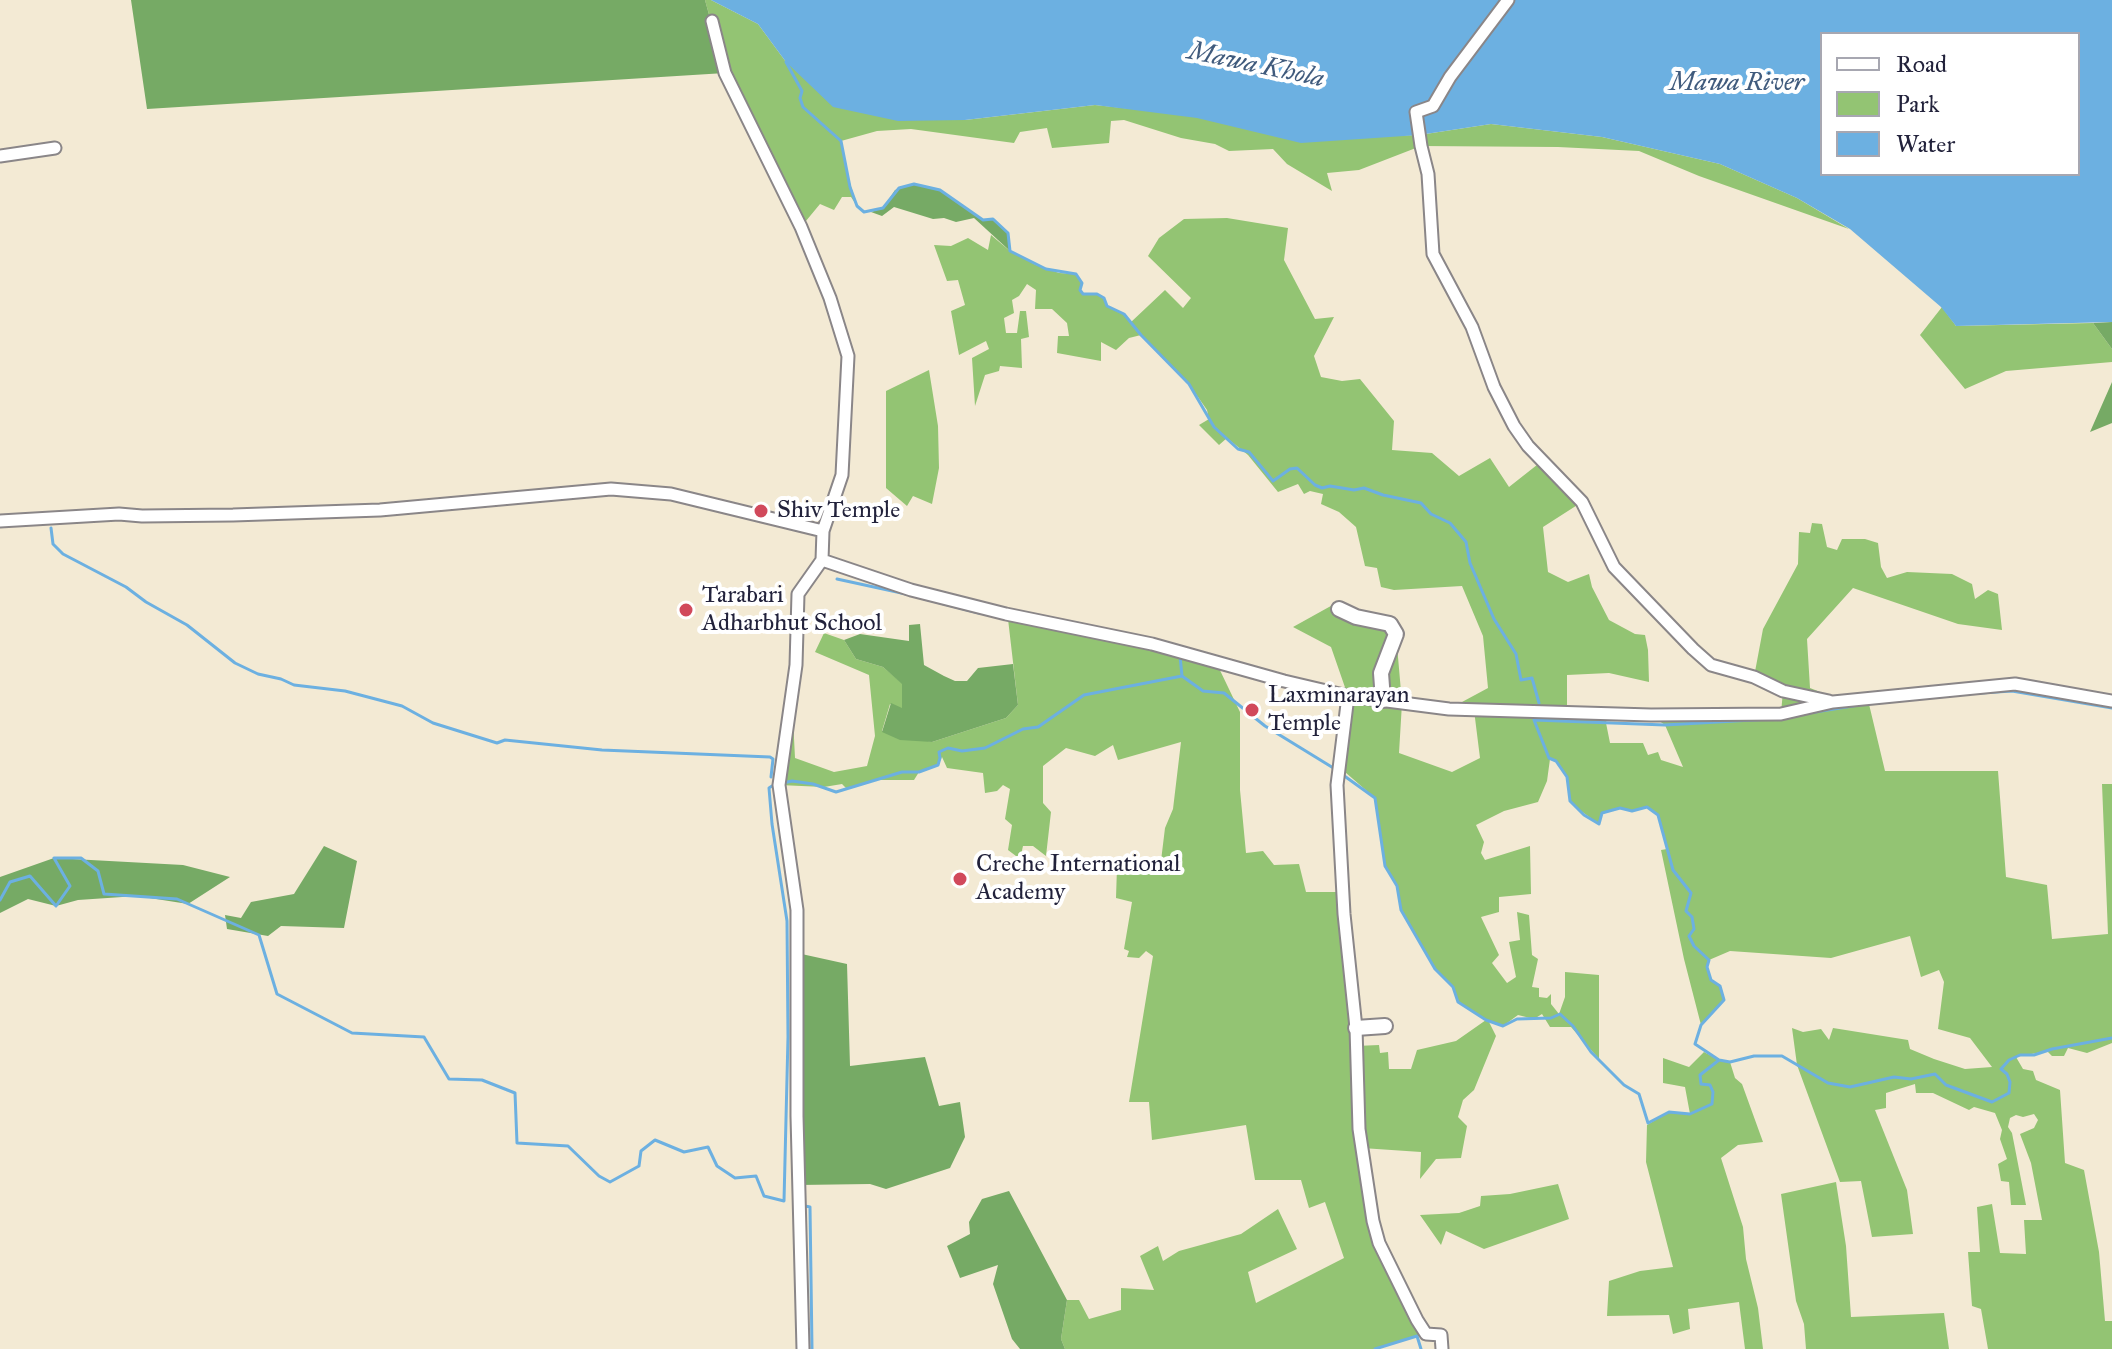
<!DOCTYPE html>
<html>
<head>
<meta charset="utf-8">
<style>
	body { margin:0 }
	#map { position:relative; width:2112px; height:1349px; overflow:hidden; background:#f3ead4; font-family:"IM FELL Great Primer",serif }
	canvas { display:block }
	.legend { position:absolute; left:1820px; top:32px; width:260px; height:144px; box-sizing:border-box; background:#fff; border:2px solid #a7a7b1; margin:0; padding:10px 14px; list-style:none; font-size:24px; color:#22223b }
	.legend li { display:flex; align-items:center; gap:16px; height:40px }
	.legend b { width:40px; border:2px solid #a7a7b1 }
</style>
</head>
<body>
<div id="map">
<canvas width="2112" height="1349"></canvas>
<ul class="legend">
<li><b style="height:10px;background:#fff"></b>Road</li>
<li><b style="height:22px;background:#93c473"></b>Park</li>
<li><b style="height:22px;background:#6cb0e1"></b>Water</li>
</ul>
</div>
<script>
const ctx = document.querySelector('canvas').getContext('2d');
ctx.lineJoin = 'round';
function fillPath(path, color) {
  ctx.fillStyle = color;
  ctx.fill(path, 'evenodd');
}
function toPath(rows) {
  const path = new Path2D();
  for (const r of rows) {
    path.moveTo(r[0], r[1]);
    for (let i = 2; i < r.length; i += 2) path.lineTo(r[i], r[i + 1]);
  }
  return path;
}
function stroke(path, color, width, dash) {
  ctx.strokeStyle = color;
  ctx.lineWidth = width;
  ctx.lineCap = dash ? 'butt' : 'round';
  ctx.setLineDash(dash || []);
  ctx.stroke(path);
}
function label(font, color, halo, rows, align = 'center') {
  ctx.font = font + ' "IM FELL Great Primer",serif';
  ctx.lineWidth = 8;
  ctx.setLineDash([]);
  ctx.textBaseline = 'middle';
  ctx.strokeStyle = halo;
  ctx.fillStyle = color;
  for (const [text, x, y, turn = 0] of rows) {
    ctx.save();
    ctx.translate(x, y);
    ctx.rotate((+turn || 0) * Math.PI / 180);
    ctx.textAlign = isNaN(turn) ? turn : align;
    if (halo) ctx.strokeText(text, 0, 0);
    ctx.fillText(text, 0, 0);
    ctx.restore();
  }
}
fillPath(toPath([
	[705,0,711,0,758,24,786,62,965,120,1095,105,1386,136,1419,135,1491,124,1602,137,1720,164,1797,198,1849,229,1699,176,1639,151,1558,147,1421,146,1359,170,1327,173,1332,191,1287,164,1273,149,1229,151,1215,144,1181,138,1124,120,1111,121,1109,143,1052,148,1047,128,1020,132,1014,143,911,129,877,131,841,141,845,166,857,206,851,197,842,197,834,210,820,204,801,227,725,73],
	[1227,218,1288,228,1284,260,1315,319,1334,317,1314,356,1321,377,1342,381,1360,379,1394,421,1392,450,1432,453,1459,476,1490,458,1509,487,1542,461,1582,502,1543,527,1548,572,1568,582,1589,574,1592,587,1609,620,1635,634,1645,635,1648,650,1649,682,1609,673,1567,675,1567,711,1608,713,1606,723,1610,743,1643,743,1648,755,1658,752,1661,760,1683,767,1665,725,1651,715,1781,713,1783,691,1754,677,1763,629,1798,564,1799,532,1810,533,1812,523,1822,524,1827,547,1837,550,1842,539,1865,539,1878,543,1881,567,1887,578,1907,572,1952,574,1972,584,1975,599,1988,590,1998,594,2002,630,1958,624,1853,588,1807,639,1810,688,1843,701,1868,700,1885,771,1998,771,2006,877,2047,885,2052,939,2108,934,2102,784,2112,784,2112,1043,2087,1053,2068,1048,2064,1056,2052,1056,2047,1051,2016,1057,2023,1069,2033,1071,2036,1080,2060,1090,2065,1163,2084,1170,2099,1252,2105,1321,2112,1321,2112,1349,1988,1349,1981,1309,1972,1306,1968,1252,1980,1252,1977,1207,1992,1204,2000,1253,2026,1254,2024,1220,2042,1220,2031,1163,2020,1134,2034,1128,2038,1120,2034,1114,2023,1117,2016,1115,2010,1118,2008,1127,2012,1133,2026,1205,2011,1205,2009,1182,2001,1181,1998,1164,2007,1159,2000,1139,2002,1130,1995,1113,1974,1107,1969,1110,1933,1093,1916,1093,1915,1084,1886,1093,1886,1108,1875,1110,1907,1190,1913,1234,1872,1237,1861,1181,1840,1182,1797,1065,1792,1028,1803,1032,1821,1029,1829,1040,1833,1028,1908,1040,1910,1049,1934,1059,1965,1069,1992,1067,1970,1038,1938,1029,1944,982,1939,970,1921,977,1910,936,1831,958,1730,951,1709,960,1707,967,1711,980,1720,986,1724,1000,1701,1025,1684,959,1661,850,1667,849,1658,815,1647,807,1632,811,1620,808,1602,813,1599,824,1574,806,1570,801,1567,777,1556,761,1550,759,1547,781,1538,802,1504,811,1476,825,1484,842,1481,853,1485,860,1530,846,1531,894,1499,897,1499,912,1481,917,1499,955,1492,963,1507,983,1516,977,1509,942,1520,940,1517,912,1529,915,1532,955,1538,959,1532,987,1539,988,1539,997,1547,998,1551,994,1551,1004,1559,1014,1565,997,1565,972,1599,975,1599,1059,1571,1027,1550,1027,1542,1014,1534,1019,1518,1015,1503,1026,1488,1020,1496,1036,1474,1090,1463,1100,1458,1117,1467,1126,1461,1158,1436,1159,1420,1179,1421,1152,1362,1148,1373,1221,1426,1334,1375,1349,1065,1349,1061,1339,1067,1300,1079,1300,1089,1319,1121,1310,1121,1288,1154,1290,1140,1256,1158,1246,1163,1261,1179,1251,1241,1234,1278,1209,1297,1249,1248,1272,1256,1303,1344,1258,1325,1202,1309,1208,1301,1180,1255,1180,1246,1125,1152,1140,1149,1102,1129,1102,1153,956,1146,951,1139,958,1127,957,1129,951,1124,949,1132,902,1116,898,1117,867,1128,865,1136,874,1160,869,1165,828,1173,809,1181,742,1118,760,1113,745,1095,756,1066,748,1043,766,1043,803,1051,812,1046,856,1033,846,1023,846,1020,859,1008,850,1012,825,1005,819,1010,789,1003,785,997,791,985,793,983,773,947,768,942,757,938,765,919,772,914,780,876,780,847,789,842,784,824,787,779,785,792,698,795,758,834,772,867,766,875,736,869,675,815,652,824,633,844,640,856,659,883,667,903,684,902,709,890,704,882,731,932,742,1006,718,1018,705,1008,619,1216,662,1240,712,1240,790,1246,853,1263,851,1274,865,1299,864,1306,892,1343,892,1356,1046,1379,1045,1380,1053,1388,1052,1389,1069,1411,1069,1417,1050,1456,1041,1486,1020,1458,1002,1453,987,1435,969,1401,910,1397,886,1385,866,1375,798,1338,766,1348,696,1331,647,1293,627,1338,602,1339,609,1396,634,1402,703,1399,753,1452,772,1480,758,1474,710,1449,709,1488,688,1483,636,1462,586,1394,590,1381,587,1377,568,1365,566,1356,527,1339,512,1321,504,1323,494,1310,491,1304,494,1298,484,1278,492,1248,455,1227,438,1219,445,1199,425,1209,419,1207,410,1189,384,1141,335,1129,338,1116,350,1101,342,1101,361,1057,353,1058,336,1069,336,1067,323,1052,309,1035,309,1036,290,1027,284,1019,296,1012,300,1014,313,1004,318,1006,333,1017,333,1020,311,1026,311,1029,337,1021,339,1022,368,1000,366,999,371,985,375,975,406,972,358,989,349,986,341,959,355,951,311,965,305,958,280,947,281,934,245,951,246,968,238,988,250,991,235,1010,251,1036,265,1059,273,1076,274,1082,283,1080,290,1083,294,1097,294,1104,298,1108,306,1124,314,1130,323,1165,290,1183,308,1191,298,1148,256,1159,238,1184,219],
	[1942,307,1956,326,2093,323,2112,349,2112,362,2006,371,1965,389,1920,335],
	[929,370,938,426,939,468,932,504,913,496,907,506,886,488,886,391],
	[1704,1052,1719,1060,1730,1062,1735,1078,1742,1084,1763,1142,1738,1145,1721,1158,1743,1227,1746,1259,1758,1308,1763,1349,1745,1349,1739,1302,1688,1309,1690,1329,1673,1334,1669,1315,1607,1316,1609,1281,1640,1271,1673,1267,1646,1162,1647,1125,1669,1112,1690,1114,1685,1087,1663,1083,1663,1058,1689,1067],
	[1836,1182,1846,1246,1851,1317,1944,1313,1949,1349,1806,1349,1804,1324,1796,1301,1781,1194],
	[1558,1184,1569,1219,1484,1249,1446,1231,1441,1245,1420,1215,1459,1213,1480,1206,1481,1196,1510,1194]
]), '#93c473');
fillPath(toPath([
	[131,0,705,0,725,73,147,109],
	[914,184,940,190,983,220,993,219,1008,233,1010,251,974,218,956,222,944,218,933,219,894,207,882,216,871,212,883,208,895,190],
	[2112,322,2112,349,2093,323],
	[2112,382,2112,423,2090,432],
	[920,624,924,665,944,676,955,681,967,681,978,668,1013,664,1018,705,1006,718,932,742,900,740,882,732,891,703,902,708,902,684,883,667,856,659,844,640,860,634,909,641,909,625],
	[324,846,357,861,344,928,281,926,268,936,227,929,225,915,241,918,251,902,294,894],
	[54,858,183,865,230,877,188,904,137,896,78,900,56,906,28,899,0,913,0,877],
	[797,953,847,964,850,1066,925,1057,939,1106,960,1102,965,1137,950,1168,886,1189,870,1184,799,1185],
	[1009,1191,1067,1300,1061,1339,1065,1349,1020,1349,1012,1339,993,1284,998,1265,960,1278,947,1246,970,1234,969,1222,982,1199]
]), '#76aa65');
fillPath(toPath([
	[711,0,2112,0,2112,322,1956,326,1941,307,1850,229,1797,198,1720,164,1602,137,1491,124,1419,135,1301,143,1197,118,1095,105,965,120,898,121,833,107,786,62,758,24],
	[1822,34,2078,34,2078,174,1822,174]
]), '#6cb0e1');
stroke(toPath([
	[786,62,802,91,800,98,803,107,841,141,850,187,857,206,864,212,883,208,899,188,914,184,940,190,983,220,993,219,1008,233,1010,251,1046,269,1076,274,1082,283,1080,290,1083,294,1097,294,1104,298,1107,306,1124,314,1141,335,1189,384,1214,427,1238,449,1249,452,1273,481,1290,469,1297,468,1315,485,1322,488,1330,486,1354,490,1364,488,1383,495,1421,503,1431,514,1450,523,1466,542,1470,563,1494,619,1516,654,1521,680,1532,678,1539,703],
	[51,528,53,544,63,554,126,587,146,602,187,625,235,663,258,674,281,679,294,685,345,691,402,706,433,723,497,743,505,740,602,750,770,757,773,759,771,777],
	[837,579,906,594],
	[921,598,979,613],
	[1180,656,1182,676],
	[1980,693,2012,691,2112,708],
	[1809,713,1865,704],
	[1343,775,1375,798,1385,866,1397,886,1401,910,1435,969,1453,987,1458,1002,1486,1020,1503,1026,1517,1019,1551,1018,1560,1014,1573,1026,1591,1052,1624,1085,1639,1094,1648,1123,1669,1112,1690,1114,1712,1104,1713,1092,1710,1085,1701,1084,1700,1075,1719,1060,1730,1062,1754,1056,1782,1056,1828,1083,1850,1087,1894,1077,1911,1079,1935,1074,1946,1085,1992,1102,2009,1093,2010,1082,2007,1074,2001,1069,2009,1060,2020,1055,2034,1055,2052,1049,2112,1038],
	[783,783,792,781,813,784,836,792,902,772,919,772,938,765,940,758,939,752,948,748,962,751,985,748,1023,729,1038,727,1084,695,1182,676,1203,691,1224,693,1265,726,1335,769],
	[0,900,10,882,30,876,56,906,70,886,54,858,81,858,98,871,104,894,177,899,259,935,277,994,352,1033,424,1037,449,1079,482,1080,515,1093,517,1143,568,1146,599,1176,610,1182,639,1166,641,1151,655,1140,684,1152,708,1147,717,1166,735,1178,756,1176,764,1196,784,1201,788,1037,787,921,772,824,769,788,772,786],
	[1719,1060,1695,1044,1701,1025,1724,1000,1720,986,1711,980,1707,967,1709,960,1694,946,1689,936,1694,929,1692,917,1686,911,1691,893,1673,870,1658,815,1647,807,1632,811,1620,808,1602,813,1599,824,1584,815,1570,801,1567,777,1556,761,1549,758,1534,720,1665,725,1770,719],
	[805,1206,810,1207,812,1349],
	[1375,1349,1417,1336,1421,1349]
]), '#6cb0e1', 3);
const minor = toPath([
	[1508,0,1450,77,1433,106,1416,112,1421,146,1428,174,1433,254,1472,327,1494,387,1514,426,1528,446,1582,502,1614,567,1693,649,1711,665,1754,677,1783,691,1829,701],
	[712,21,725,73,801,227,830,298,848,356,842,475,823,531,822,560,798,594,796,665,779,785,797,910,797,1116,803,1349],
	[0,156,55,148],
	[0,521,119,514,142,516,233,515,380,510,611,489,671,494,823,531],
	[822,560,911,590,1006,614,1152,644,1284,681,1348,696,1449,709,1651,715,1781,714,1833,702,2015,684,2112,701],
	[1348,696,1337,785,1344,914,1356,1028,1359,1129,1373,1221,1379,1243,1417,1320,1426,1334,1441,1335,1442,1349]
]);
const tertiary = toPath([
	[1339,609,1356,617,1390,624,1396,634,1381,673,1383,700],
	[1356,1028,1385,1026]
]);
stroke(minor, '#8a8688', 15);
stroke(tertiary, '#8a8688', 18);
stroke(minor, '#fff', 11);
stroke(tertiary, '#fff', 14);
for (const [x, y, r, color] of [
	[761,511,8,"#d1495b"],
	[686,610,8,"#d1495b"],
	[1252,710,8,"#d1495b"],
	[960,879,8,"#d1495b"]
]) {
  const dot = new Path2D();
  dot.arc(x, y, r, 0, 2 * Math.PI);
  ctx.fillStyle = color;
  ctx.fill(dot);
  stroke(dot, '#fff', 3);
}
label('24px', '#22223b', '#fff', [
	["Shiv Temple",777,511],
	["Tarabari",702,596],
	["Adharbhut School",702,624],
	["Laxminarayan",1268,696],
	["Temple",1268,724],
	["Creche International",976,865],
	["Academy",976,893]
], 'left');
label('italic 26px', '#405b7d', '#fff', [
	["Mawa Khola",1256,66,12],
	["Mawa River",1737,84]
]);
</script>
</body>
</html>
